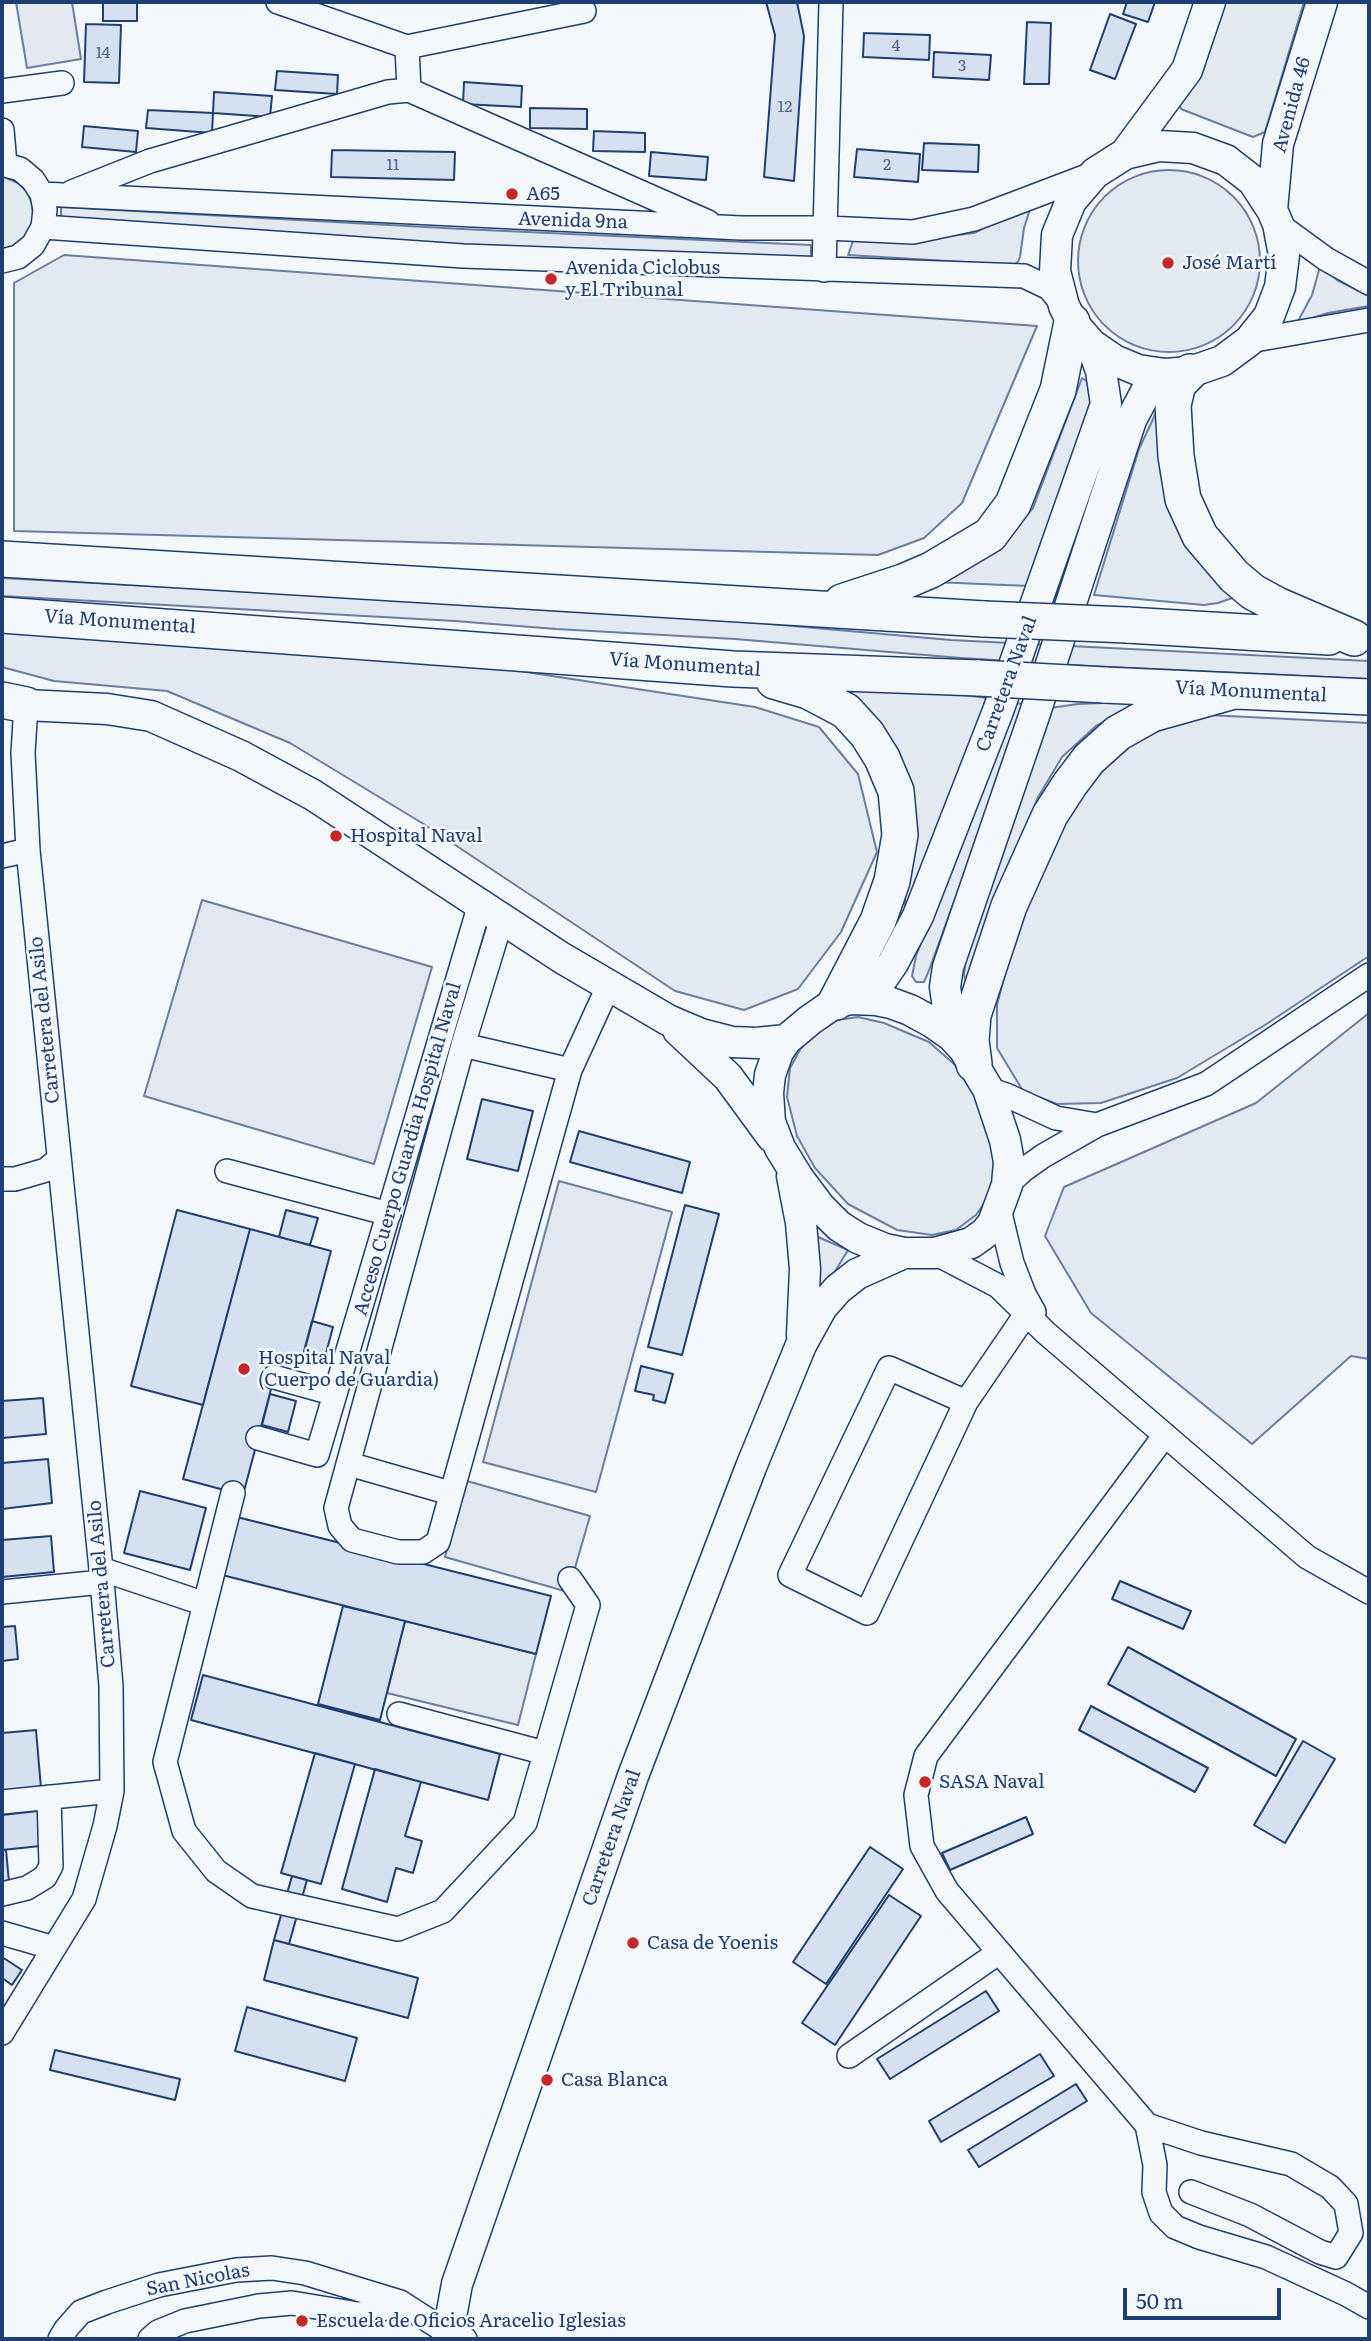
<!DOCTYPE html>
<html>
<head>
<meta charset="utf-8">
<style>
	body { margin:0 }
	#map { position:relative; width:1371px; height:2341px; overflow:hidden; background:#f4f7fb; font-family:Literata,serif }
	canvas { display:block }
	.frame { position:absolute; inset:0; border:4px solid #1d3f73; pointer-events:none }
	.scale { position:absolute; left:1123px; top:2288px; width:158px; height:32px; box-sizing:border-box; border:4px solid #1d3f73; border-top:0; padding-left:9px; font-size:21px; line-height:24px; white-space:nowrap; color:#1d3f73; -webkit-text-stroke:5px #f4f7fb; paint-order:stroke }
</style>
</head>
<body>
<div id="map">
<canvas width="1371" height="2341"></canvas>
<div class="frame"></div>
<div class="scale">50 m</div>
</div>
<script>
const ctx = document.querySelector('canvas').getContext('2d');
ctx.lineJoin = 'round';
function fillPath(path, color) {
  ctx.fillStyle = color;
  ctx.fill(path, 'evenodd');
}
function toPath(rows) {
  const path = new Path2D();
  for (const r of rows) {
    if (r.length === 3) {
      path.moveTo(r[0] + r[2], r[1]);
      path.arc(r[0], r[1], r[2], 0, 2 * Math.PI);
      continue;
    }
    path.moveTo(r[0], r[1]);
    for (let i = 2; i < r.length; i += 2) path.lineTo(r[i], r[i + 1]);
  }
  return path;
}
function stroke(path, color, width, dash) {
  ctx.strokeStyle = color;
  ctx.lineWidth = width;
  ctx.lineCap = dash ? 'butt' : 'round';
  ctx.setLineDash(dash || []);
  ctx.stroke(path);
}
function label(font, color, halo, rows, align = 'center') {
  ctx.font = font + ' Literata,serif';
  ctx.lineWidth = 5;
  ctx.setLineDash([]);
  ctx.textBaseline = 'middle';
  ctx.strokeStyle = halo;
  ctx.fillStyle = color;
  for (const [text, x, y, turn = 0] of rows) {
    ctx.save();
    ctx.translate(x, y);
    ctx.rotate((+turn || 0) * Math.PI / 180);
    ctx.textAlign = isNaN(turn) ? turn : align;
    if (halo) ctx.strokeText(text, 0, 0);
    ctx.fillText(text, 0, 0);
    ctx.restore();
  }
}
const green = toPath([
	[1218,2,1304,2,1265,132,1253,137,1181,109,1179,102,1218,2],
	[1169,261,91],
	[2,176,20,184,28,194,32,204,33,218,29,232,19,243,3,251,2,176],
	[1028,204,1031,206,1024,228,1020,257,1018,262,1013,265,848,255,854,238,925,239,974,233,1028,204],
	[61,207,462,229,811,245,811,261,462,245,61,219,61,207],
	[64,255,1037,326,962,503,924,538,878,555,14,531,14,283,64,255],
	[1323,268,1337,280,1369,296,1369,306,1328,313,1297,323,1312,295,1319,270,1323,268],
	[1082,378,1088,382,1093,403,1029,586,933,582,995,551,1033,508,1082,378],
	[1162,400,1238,596,1218,603,1204,605,1094,595,1139,449,1162,400],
	[2,578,445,602,546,610,725,620,951,640,1369,661,1369,679,1089,666,961,658,735,639,556,629,455,621,2,596,2,578],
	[2,632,513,670,755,707,819,727,858,774,877,852,841,932,798,989,744,1010,675,991,422,823,290,743,167,691,54,681,2,667,2,632],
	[861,682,987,698,904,918,909,833,838,692,861,682],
	[1151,701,1135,705,1096,726,1062,757,1037,799,968,991,964,974,967,949,1050,708,1078,704,1151,701],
	[1012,703,1026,704,928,973,924,982,916,982,912,976,916,956,1012,703],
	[1208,715,1369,723,1369,956,1265,1025,1177,1078,1101,1103,1057,1104,1023,1091,997,1048,997,1005,1023,902,1066,803,1145,728,1208,715],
	[1369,1013,1369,1359,1351,1356,1252,1444,1091,1313,1045,1236,1064,1187,1256,1103,1369,1013],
	[858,1017,884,1023,929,1042,954,1064,975,1096,990,1133,996,1162,992,1192,976,1215,956,1230,932,1235,897,1230,848,1204,815,1168,797,1136,787,1097,790,1068,801,1048,816,1032,837,1020,858,1017],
	[818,1237,848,1250,819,1298,818,1237],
	[405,1621,536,1654,518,1725,387,1693,405,1621]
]);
fillPath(green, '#e3e9f0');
stroke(green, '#687fa3', 2);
const parking = toPath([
	[16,2,72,2,81,59,27,68,16,2],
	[202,900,432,967,374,1164,144,1096,202,900],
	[559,1181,672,1212,596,1492,483,1462,559,1181],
	[467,1481,590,1516,568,1592,445,1557,467,1481]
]);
fillPath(parking, '#e3e8f0');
stroke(parking, '#687fa3', 2);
const building = toPath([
	[103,2,137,2,137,21,103,21,103,2],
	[766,2,797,2,804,36,794,181,764,177,775,35,766,2],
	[1127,2,1155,2,1148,22,1123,14,1127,2],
	[1110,14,1136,24,1115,79,1090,70,1110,14],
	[1027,22,1051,23,1049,84,1024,84,1027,22],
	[86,24,121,25,119,83,84,82,86,24],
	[864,33,930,35,929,60,863,57,864,33],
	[934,52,991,55,989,80,933,77,934,52],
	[277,71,338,75,337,94,275,90,277,71],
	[464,82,522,86,521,107,463,104,464,82],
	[214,92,272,96,270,117,213,113,214,92],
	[530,108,587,109,587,129,530,128,530,108],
	[148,110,213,113,212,133,146,128,148,110],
	[84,126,138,131,136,152,82,147,84,126],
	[594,131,645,133,645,152,593,151,594,131],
	[924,143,979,145,978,172,922,170,924,143],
	[857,149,920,154,918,182,854,177,857,149],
	[332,150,455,152,454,180,331,177,332,150],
	[651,152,708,157,706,180,649,176,651,152],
	[482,1099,533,1111,518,1171,467,1159,482,1099],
	[579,1131,690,1162,682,1193,570,1162,579,1131],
	[685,1205,719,1214,682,1355,648,1347,685,1205],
	[177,1210,250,1229,203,1405,131,1386,177,1210],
	[286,1210,318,1218,310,1245,279,1237,286,1210],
	[250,1229,331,1251,302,1360,280,1355,243,1495,183,1479,250,1229],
	[312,1321,333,1327,325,1357,304,1351,312,1321],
	[641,1366,673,1374,665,1403,653,1400,654,1395,635,1391,641,1366],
	[270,1394,296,1401,288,1432,262,1425,270,1394],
	[43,1398,46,1434,2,1438,2,1401,43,1398],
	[48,1459,52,1503,2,1509,2,1463,48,1459],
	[140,1491,206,1508,190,1570,124,1553,140,1491],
	[237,1517,551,1596,536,1654,222,1575,237,1517],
	[51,1536,54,1572,2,1577,2,1540,51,1536],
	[1120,1581,1191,1611,1183,1629,1112,1599,1120,1581],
	[343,1606,405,1621,380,1720,318,1704,343,1606],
	[15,1626,18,1659,2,1661,2,1627,15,1626],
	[1128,1647,1296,1739,1276,1776,1108,1684,1128,1647],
	[203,1675,500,1754,488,1800,191,1720,203,1675],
	[1091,1706,1208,1768,1195,1792,1079,1730,1091,1706],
	[36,1730,41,1788,2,1792,2,1733,36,1730],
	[1303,1741,1335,1759,1285,1843,1254,1825,1303,1741],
	[315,1753,355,1764,321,1884,281,1873,315,1753],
	[375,1769,421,1782,405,1836,422,1841,413,1873,396,1868,387,1902,342,1889,375,1769],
	[46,1810,50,1845,2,1850,2,1815,46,1810],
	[1026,1817,1033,1834,950,1870,942,1853,1026,1817],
	[870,1847,903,1869,826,1984,793,1962,870,1847],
	[2,1850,6,1850,9,1882,2,1883,2,1850],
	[292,1876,307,1880,289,1944,274,1940,292,1876],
	[889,1895,921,1916,835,2045,802,2023,889,1895],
	[274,1940,418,1978,408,2018,264,1980,274,1940],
	[2,1957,22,1970,12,1985,2,1978,2,1957],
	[986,1991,999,2011,890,2079,877,2059,986,1991],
	[247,2007,357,2038,345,2081,235,2051,247,2007],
	[55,2050,180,2079,175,2100,50,2070,55,2050],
	[1040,2054,1054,2076,941,2142,929,2121,1040,2054],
	[1076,2084,1087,2101,979,2167,968,2150,1076,2084]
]);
fillPath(building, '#d5e0f0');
stroke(building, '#1d3f73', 2);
const minor = toPath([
	[278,2,407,47,584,11],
	[407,47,409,90],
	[2,91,62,83],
	[2,130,5,164],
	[2,164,20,169,33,180,42,194,45,210,43,227,33,245,18,257,2,261],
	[72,192,150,161,388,92,409,90,708,222],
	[42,194,741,228,827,228,913,232,974,219,1095,173],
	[1278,224,1326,259,1369,283],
	[43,227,463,256,1024,276,1049,288,1064,306],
	[824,270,831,2],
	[1249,341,1369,320],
	[2,856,28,850],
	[502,918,463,1045,336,1508,340,1526,352,1540,398,1552,423,1552,438,1542,570,1070,608,987],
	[463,1045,570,1070],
	[988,1089,1006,1095,1056,1118,1097,1125],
	[227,1171,389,1214],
	[2,1179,15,1179,46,1170,59,1159],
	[1007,1185,1022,1171,1043,1156,1097,1125,1206,1084,1369,975],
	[999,1209,1012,1263,1024,1294,1034,1312],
	[935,1253,998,1286,1046,1333,1307,1557,1369,1592],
	[274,1377,335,1394],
	[966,1402,889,1368,790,1575,867,1613,966,1402,1026,1314],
	[1165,1435,926,1756,916,1795,922,1846,947,1891,1147,2125,1155,2165,1154,2192,1161,2213,1175,2227,1199,2237,1266,2257,1346,2294,1369,2307],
	[258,1438,317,1455,480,904],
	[349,1464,450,1493],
	[233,1493,165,1762,184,1831,216,1871,252,1896,398,1929,443,1911,525,1823,588,1605,570,1579],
	[101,1569,205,1604],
	[2,1592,102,1582],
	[399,1714,545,1753],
	[2,1802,112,1791],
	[2,1894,27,1888,45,1877,51,1866,49,1797],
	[2,1933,54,1948],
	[2,2033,84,1899,105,1826,112,1791,111,1686,101,1569,28,850,23,753,26,705],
	[849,2056,998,1953],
	[1147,2125,1201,2143,1291,2164,1330,2187,1346,2204,1351,2233,1336,2257,1320,2252,1250,2215,1191,2192],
	[60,2339,66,2329,81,2312,107,2302,159,2285,236,2270,272,2268,305,2273,400,2302,448,2333,465,2339],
	[150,2339,158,2332,185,2321,259,2306,292,2303,358,2314,372,2313,400,2302]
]);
const major = toPath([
	[1125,154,1187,70,1210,2],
	[1272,210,1253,181,1226,160,1193,148,1159,146,1125,154,1095,173,1071,201,1057,235,1055,271,1064,306,1072,322,1092,345,1114,360,1138,370,1165,374,1190,372,1222,361,1249,341,1269,316,1280,287,1284,255,1278,224,1272,210,1278,144,1322,2],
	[26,705,107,709,151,716,241,756,313,795,562,958,668,1020,701,1034,732,1042,757,1043,786,1040],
	[852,999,876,1000,891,1003,910,1010,932,1022,952,1036,964,1049,988,1089,1005,1140,1009,1162,1007,1185,993,1223,985,1233,971,1243,935,1253,904,1253,885,1249,858,1238,839,1226,820,1207,799,1179,780,1148,770,1122,768,1093,770,1075,778,1052,786,1040,810,1020,836,1002,852,999],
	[852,999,870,989,882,979,893,963,918,916,998,711,1106,404,1101,371,1092,345],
	[678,1030,728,1077,772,1137],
	[952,1036,945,987,948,967,1035,713,1131,420,1149,386,1165,374],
	[792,1176,801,1223,805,1269,802,1335],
	[447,2339,457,2284,633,1776,751,1467,801,1345,822,1307,838,1289,857,1274,904,1253]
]);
const highway = toPath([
	[1190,372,1178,384,1173,405,1176,456,1183,499,1200,536,1234,576,1253,592,1277,605,1354,638],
	[2,559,984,619],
	[842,602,903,582,931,570,990,535,1013,504,1058,390,1072,322],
	[2,615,733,669,979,678],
	[1127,625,1329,637],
	[774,681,808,691,846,711,867,734,882,758,896,791,900,835,892,881,878,921,836,1002],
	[1104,685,1369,697],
	[2,700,26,705],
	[974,1064,971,1040,973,1015,1009,906,1050,815,1070,784,1089,759,1118,733,1152,714,1234,691]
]);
stroke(minor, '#1d3f73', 26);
stroke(major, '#1d3f73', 33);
stroke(highway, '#1d3f73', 38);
stroke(minor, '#f4f7fb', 23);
stroke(major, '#f4f7fb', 30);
stroke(highway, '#f4f7fb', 35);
const highwayBridge = toPath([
	[984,619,1127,625],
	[979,678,1104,685]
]);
stroke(highwayBridge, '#1d3f73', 38, []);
stroke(highwayBridge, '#f4f7fb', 35);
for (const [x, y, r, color] of [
	[512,194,7,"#c62828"],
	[1168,263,7,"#c62828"],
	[551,279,7,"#c62828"],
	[336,836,7,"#c62828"],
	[244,1369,7,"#c62828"],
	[925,1782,7,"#c62828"],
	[633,1943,7,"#c62828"],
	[547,2080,7,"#c62828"],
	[302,2321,7,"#c62828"]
]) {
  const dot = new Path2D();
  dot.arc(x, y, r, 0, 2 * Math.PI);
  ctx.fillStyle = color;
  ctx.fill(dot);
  stroke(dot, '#f4f7fb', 2.5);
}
label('16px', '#4b6792', null, [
	["4",896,46],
	["14",103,53],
	["3",962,66],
	["12",785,107],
	["11",393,165],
	["2",887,165]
]);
label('19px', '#1d3f73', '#f4f7fb', [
	["Avenida 46",1292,105,-75],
	["Avenida 9na",573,221,2],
	["Vía Monumental",120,622,4],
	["Vía Monumental",685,665,4],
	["Carretera Naval",1007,684,-70],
	["Vía Monumental",1251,692,3],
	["Carretera del Asilo",45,1020,-96],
	["Acceso Cuerpo Guardia Hospital Naval",408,1149,-74],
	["Carretera del Asilo",102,1584,-95],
	["Carretera Naval",612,1838,-71],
	["San Nicolas",198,2280,-11]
]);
label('19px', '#1d3f73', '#f4f7fb', [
	["A65",526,194],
	["José Martí",1182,263],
	["Avenida Ciclobus",565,268],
	["y El Tribunal",565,290],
	["Hospital Naval",350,836],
	["Hospital Naval",258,1358],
	["(Cuerpo de Guardia)",258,1380],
	["SASA Naval",939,1782],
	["Casa de Yoenis",647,1943],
	["Casa Blanca",561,2080],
	["Escuela de Oficios Aracelio Iglesias",316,2321]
], 'left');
</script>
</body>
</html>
